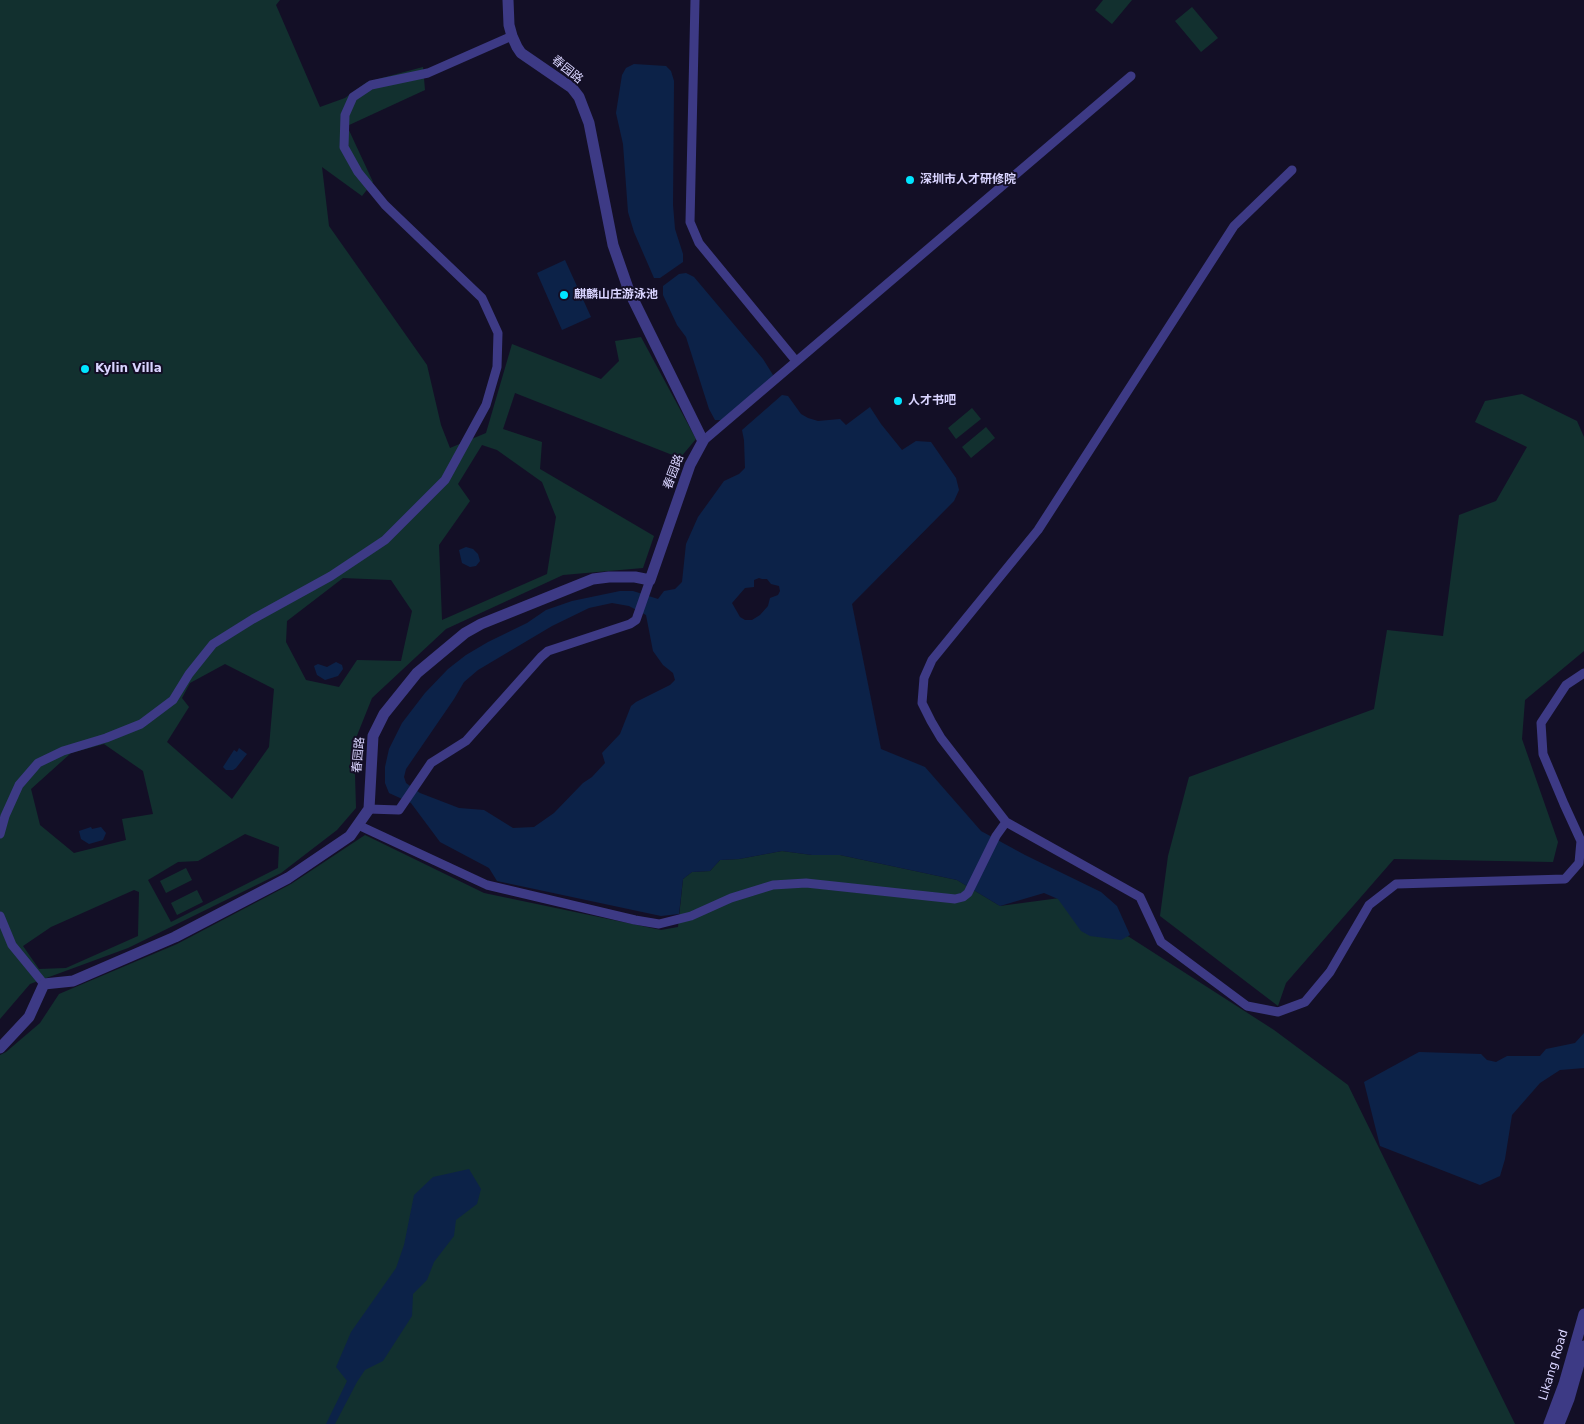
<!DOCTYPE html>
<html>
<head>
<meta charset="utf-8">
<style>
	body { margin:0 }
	canvas { display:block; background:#130f26 }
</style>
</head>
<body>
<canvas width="1584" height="1424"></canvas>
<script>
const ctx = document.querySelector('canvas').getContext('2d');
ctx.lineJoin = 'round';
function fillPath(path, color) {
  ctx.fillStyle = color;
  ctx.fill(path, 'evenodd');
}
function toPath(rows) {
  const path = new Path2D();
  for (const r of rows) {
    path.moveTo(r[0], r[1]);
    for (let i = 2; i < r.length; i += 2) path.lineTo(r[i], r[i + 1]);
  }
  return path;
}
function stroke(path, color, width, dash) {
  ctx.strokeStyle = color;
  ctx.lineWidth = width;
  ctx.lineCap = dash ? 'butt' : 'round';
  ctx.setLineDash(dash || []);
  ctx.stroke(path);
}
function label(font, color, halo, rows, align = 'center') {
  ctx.font = font + ' "DejaVu Sans","Noto Sans SC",sans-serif';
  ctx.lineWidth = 4;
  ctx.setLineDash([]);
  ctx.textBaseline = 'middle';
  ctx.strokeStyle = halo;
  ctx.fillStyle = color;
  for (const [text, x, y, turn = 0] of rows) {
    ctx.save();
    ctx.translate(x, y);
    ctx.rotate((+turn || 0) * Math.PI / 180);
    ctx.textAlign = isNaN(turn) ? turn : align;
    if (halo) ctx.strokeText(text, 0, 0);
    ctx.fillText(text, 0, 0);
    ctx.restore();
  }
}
fillPath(toPath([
	[0,0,280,0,276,5,320,107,345,98,367,82,423,67,425,90,347,126,373,182,362,196,322,167,329,226,427,365,441,425,450,448,486,433,512,344,601,379,619,361,615,341,641,337,696,439,680,458,515,393,503,429,542,442,540,469,654,536,643,568,563,575,446,629,372,698,354,743,356,808,337,830,281,873,128,948,30,984,0,1019],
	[482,445,497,450,542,482,556,517,547,574,442,620,439,545,470,501,458,484],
	[343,578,391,580,412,611,401,661,357,660,339,687,306,680,286,642,287,621],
	[225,664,274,689,269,747,232,799,167,742,189,707,182,698,190,683],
	[104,744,143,771,153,814,122,819,126,840,74,853,40,825,31,789,71,753],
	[245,834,279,847,278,868,171,922,148,880,178,862,198,861],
	[134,890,139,892,138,936,66,968,39,969,23,946,51,927],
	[1103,0,1132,0,1112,24,1095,10],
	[1192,7,1218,38,1201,52,1175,21],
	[1522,394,1577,421,1584,437,1584,651,1525,700,1522,739,1558,842,1553,862,1394,859,1286,983,1278,1006,1160,916,1168,856,1189,777,1374,709,1387,630,1443,636,1459,515,1496,501,1527,447,1475,422,1485,401],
	[972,408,981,419,956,439,948,428],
	[986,427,995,438,971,458,962,447],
	[365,835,484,893,661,930,678,927,683,879,692,872,710,871,720,860,739,859,782,851,812,855,840,855,957,880,1000,906,1067,897,1274,1030,1348,1085,1515,1424,0,1424,0,1055,6,1052,40,1023,59,994,177,944,291,884],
	[186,868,192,880,166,893,160,881],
	[197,890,203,902,177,915,171,903]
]), '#12302f');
fillPath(toPath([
	[634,64,666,66,671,71,674,81,673,205,675,229,683,254,683,262,660,278,654,278,634,232,628,212,623,144,616,113,622,75,626,68],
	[565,260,591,317,562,330,537,273],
	[686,273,694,277,763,359,773,375,770,385,727,420,715,420,709,409,686,337,677,325,663,295,663,286,679,274],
	[782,395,788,396,801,414,808,418,818,421,840,419,846,425,870,407,881,424,902,450,916,441,931,442,956,478,959,490,954,501,852,604,881,749,925,767,981,831,1025,855,1101,892,1117,906,1130,935,1121,940,1090,936,1081,931,1058,899,1044,893,1000,906,957,880,840,855,812,855,782,851,739,859,720,860,710,871,692,872,683,879,679,914,661,916,497,881,489,868,440,842,411,803,389,793,385,783,385,767,389,749,402,723,425,693,448,669,466,655,488,642,527,623,546,610,572,601,620,591,633,591,658,599,664,591,675,589,682,582,686,544,698,517,724,481,739,474,745,468,744,440,742,430],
	[759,578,762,579,767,579,771,584,779,586,780,591,778,595,770,598,768,606,760,615,752,620,745,620,740,617,732,603,745,588,754,587,754,580],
	[612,603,629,606,646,615,653,651,663,665,673,673,675,680,670,685,636,702,631,706,620,734,602,753,605,763,592,777,583,783,554,813,534,827,513,828,484,810,459,808,420,793,406,783,404,777,406,769,454,699,464,682,478,670,552,626,589,608],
	[466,547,473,549,478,554,480,561,476,566,470,567,462,563,459,550],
	[336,662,342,665,343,669,338,676,325,680,317,675,314,666,318,664,327,667],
	[239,748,247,754,236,768,233,770,226,770,223,767,234,750,237,752],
	[91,827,92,829,101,827,106,833,103,840,89,844,81,839,79,831],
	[1584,1033,1584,1068,1560,1070,1540,1083,1512,1115,1505,1159,1500,1176,1480,1185,1380,1146,1364,1082,1419,1052,1481,1054,1487,1060,1496,1062,1507,1056,1540,1056,1546,1049,1575,1043],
	[469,1169,481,1189,477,1204,456,1220,454,1236,434,1262,427,1280,413,1294,412,1316,383,1361,365,1370,357,1382,335,1424,326,1424,347,1381,336,1367,351,1332,396,1268,404,1245,414,1195,433,1177]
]), '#0c2248');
stroke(toPath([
	[695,0,690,222,699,243,796,361],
	[703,441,1131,76],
	[369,809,399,810,431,763,466,741,541,657,548,651,630,624,636,620,650,580],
	[1006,822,1140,897,1161,942,1247,1006,1278,1012,1305,1002,1330,972,1369,905,1396,884,1565,879,1579,863,1581,841,1564,804,1543,754,1541,723,1566,685,1584,673],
	[358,825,487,885,635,920,659,924,691,916,731,898,773,885,806,883,955,899,963,897,968,893,996,836,1006,822,941,738,931,721,922,703,924,678,932,660,1038,530,1234,226,1292,170],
	[0,834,5,816,19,785,38,763,63,751,106,738,141,724,173,700,189,674,213,644,253,619,331,576,385,540,445,480,486,405,497,367,498,333,482,298,385,205,358,172,344,147,345,115,353,97,371,85,428,73,512,36],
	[0,916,12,945,44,984]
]), '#3d3a85', 9);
stroke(toPath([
	[0,1048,29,1017,44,984,73,981,175,937,288,878,350,836,369,809,373,736,384,714,417,673,465,633,481,624,593,579,609,577,635,577,650,580,690,465,703,441,629,291,613,245,589,123,579,97,572,88,521,53,517,47,512,36,509,25,508,0],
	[1549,1424,1564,1384,1584,1314],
	[1559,1424,1569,1399,1584,1346]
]), '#3d3a85', 11);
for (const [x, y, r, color] of [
	[910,180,5,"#00e5ff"],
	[564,295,5,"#00e5ff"],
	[85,369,5,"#00e5ff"],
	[898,401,5,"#00e5ff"]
]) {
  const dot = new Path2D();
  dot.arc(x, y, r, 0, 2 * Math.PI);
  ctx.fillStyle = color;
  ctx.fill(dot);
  stroke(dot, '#130f26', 2);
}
label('12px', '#d9d4ff', '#130f26', [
	["春园路",567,70,39],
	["春园路",674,472,-69],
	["春园路",359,755,-85],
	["Likang Road",1554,1365,-73]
]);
label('bold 12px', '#d9d4ff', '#130f26', [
	["深圳市人才研修院",920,180],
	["麒麟山庄游泳池",574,295],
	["Kylin Villa",95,369],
	["人才书吧",908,401]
], 'left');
</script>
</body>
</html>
